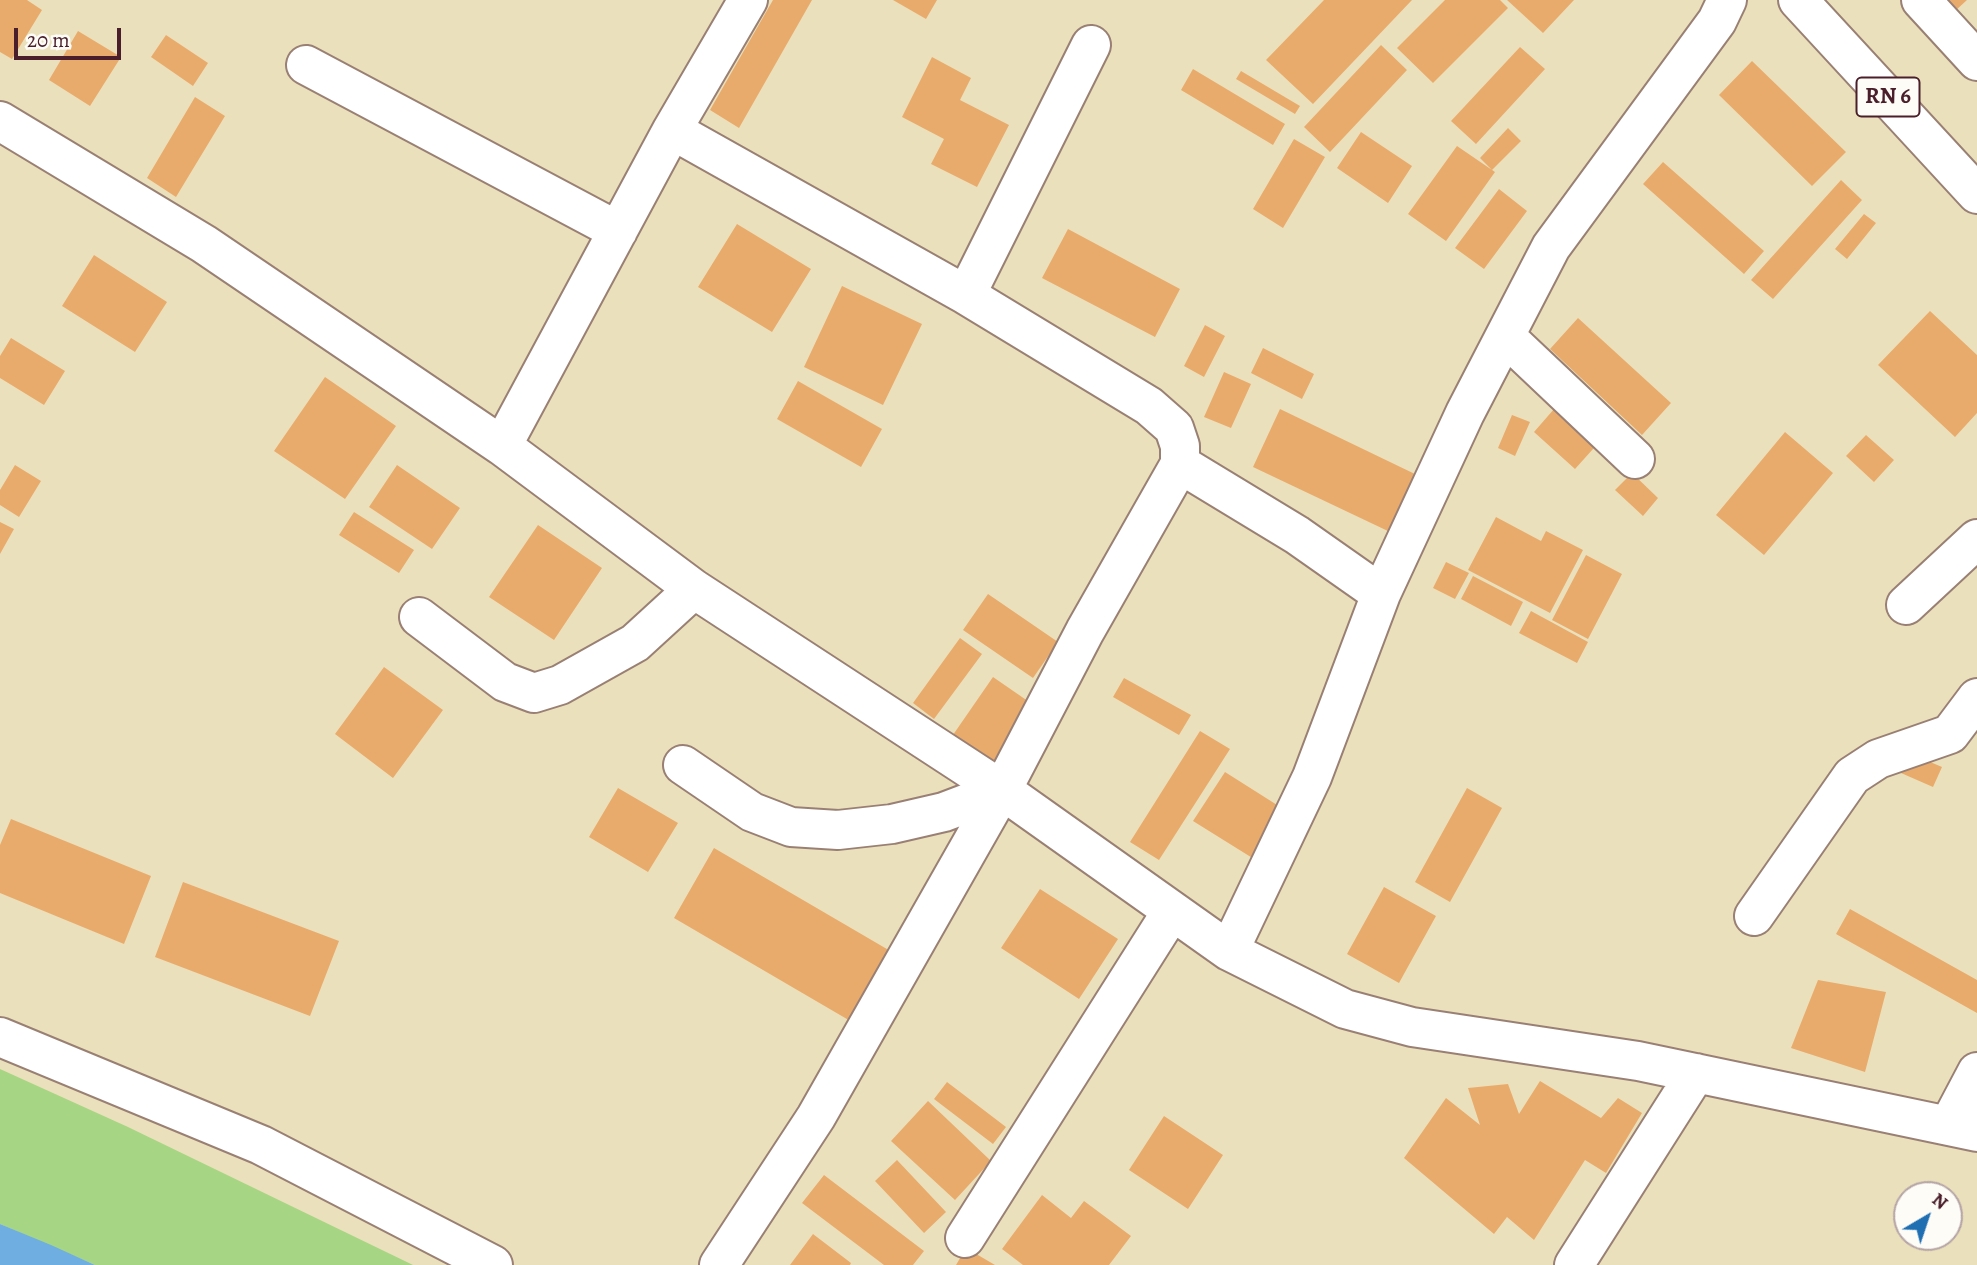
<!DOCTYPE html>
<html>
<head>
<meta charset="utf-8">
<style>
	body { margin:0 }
	#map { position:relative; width:1977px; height:1265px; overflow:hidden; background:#ebe0bc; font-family:Alegreya,serif }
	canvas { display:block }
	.north { position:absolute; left:1893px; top:1181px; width:70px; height:70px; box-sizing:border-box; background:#fdfcf7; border:2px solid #b5a4a5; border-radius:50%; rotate:39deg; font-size:19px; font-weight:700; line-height:28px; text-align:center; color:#4a1f2b }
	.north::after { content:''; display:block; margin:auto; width:24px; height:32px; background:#1f6fb2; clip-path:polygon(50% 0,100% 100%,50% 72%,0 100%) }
	.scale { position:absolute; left:14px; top:28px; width:107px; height:32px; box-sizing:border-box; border:4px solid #4a1f2b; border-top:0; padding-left:9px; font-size:21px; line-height:24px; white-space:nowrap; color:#4a1f2b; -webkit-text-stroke:5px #fdfcf7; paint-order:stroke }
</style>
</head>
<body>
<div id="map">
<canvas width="1977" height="1265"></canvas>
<div class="north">N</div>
<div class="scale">20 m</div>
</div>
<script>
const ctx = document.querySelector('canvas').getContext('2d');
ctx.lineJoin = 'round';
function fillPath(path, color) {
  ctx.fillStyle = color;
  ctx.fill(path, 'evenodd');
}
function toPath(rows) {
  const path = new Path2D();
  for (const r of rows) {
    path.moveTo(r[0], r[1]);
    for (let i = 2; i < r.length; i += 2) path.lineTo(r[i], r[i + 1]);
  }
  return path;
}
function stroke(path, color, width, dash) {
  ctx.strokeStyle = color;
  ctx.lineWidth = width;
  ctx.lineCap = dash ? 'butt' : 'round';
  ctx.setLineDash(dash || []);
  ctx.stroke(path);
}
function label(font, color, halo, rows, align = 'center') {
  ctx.font = font + ' Alegreya,serif';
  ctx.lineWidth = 5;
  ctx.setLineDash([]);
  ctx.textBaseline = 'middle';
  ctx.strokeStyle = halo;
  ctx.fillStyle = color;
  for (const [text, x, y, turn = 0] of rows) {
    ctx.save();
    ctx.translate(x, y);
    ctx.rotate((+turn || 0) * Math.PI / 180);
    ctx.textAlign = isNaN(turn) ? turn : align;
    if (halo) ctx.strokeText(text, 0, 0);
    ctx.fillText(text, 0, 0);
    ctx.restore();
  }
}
fillPath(toPath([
	[0,1069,128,1127,413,1265,95,1265,0,1224]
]), '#a6d684');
fillPath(toPath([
	[0,1224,51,1245,95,1265,0,1265]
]), '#6eaee1');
fillPath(toPath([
	[0,0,27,0,42,10,12,59,0,52],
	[773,0,812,0,739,128,710,110],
	[893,0,937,0,926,19],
	[1324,0,1412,0,1313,104,1266,60],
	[1445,0,1500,0,1508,8,1433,83,1397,48],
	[1507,0,1574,0,1543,33],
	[1942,0,1967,0,1954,12],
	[78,31,121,57,90,106,49,80],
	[166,35,208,63,193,86,151,57],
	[1381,45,1407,70,1330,152,1304,127],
	[1520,47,1545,69,1476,144,1451,121],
	[932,57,971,78,960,100,1009,125,977,187,931,164,944,139,902,117],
	[1752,61,1846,152,1812,186,1719,95],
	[1193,69,1285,124,1273,145,1181,90],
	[1241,71,1300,106,1295,114,1236,79],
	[195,97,225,116,176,197,147,178],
	[1508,128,1521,141,1492,170,1480,158],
	[1361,132,1412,166,1388,203,1337,168],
	[1294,139,1325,157,1283,228,1253,209],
	[1457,146,1495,172,1446,241,1408,214],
	[1663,162,1764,251,1744,274,1643,184],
	[1841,180,1862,200,1773,299,1751,280],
	[1499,189,1527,211,1484,269,1455,248],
	[1864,214,1876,223,1847,259,1835,249],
	[737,224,811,269,772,332,698,287],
	[1068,229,1180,289,1155,337,1042,278],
	[94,255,167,302,135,352,62,306],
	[842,286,922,324,883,405,804,367],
	[1930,311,1977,355,1977,413,1955,437,1878,365],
	[1578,318,1671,403,1642,435,1550,349],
	[1205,325,1225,336,1204,377,1184,366],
	[11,338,65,371,44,405,0,378,0,356],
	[1263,348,1314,374,1302,399,1251,373],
	[1224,372,1251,384,1231,428,1204,417],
	[325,377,396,426,345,499,274,451],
	[798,381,882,429,861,467,777,419],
	[1561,401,1602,439,1575,469,1534,432],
	[1280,409,1417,475,1390,532,1253,467],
	[1512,415,1530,422,1515,456,1498,448],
	[1785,432,1833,473,1764,555,1716,515],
	[1866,435,1894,460,1874,482,1846,456],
	[15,465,41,481,19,517,0,505,0,490],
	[397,465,460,508,432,549,369,507],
	[1632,473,1658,498,1643,516,1615,490],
	[354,512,414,550,399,573,339,535],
	[1496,517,1541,541,1546,531,1583,550,1550,613,1468,570],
	[0,522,14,529,0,554],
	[538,525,602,568,554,640,489,597],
	[1586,555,1622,574,1588,639,1552,620],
	[1446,562,1469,573,1455,599,1433,588],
	[1473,576,1523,602,1511,626,1461,599],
	[988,594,1058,642,1033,678,963,630],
	[1531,611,1588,642,1577,663,1519,633],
	[960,638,982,654,934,719,913,703],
	[384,667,443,710,393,778,335,734],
	[993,677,1035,706,988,774,946,745],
	[1124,678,1191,715,1179,735,1113,697],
	[1200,731,1230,749,1159,860,1130,842],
	[1909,753,1942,767,1933,787,1901,773],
	[1225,772,1285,810,1254,859,1193,821],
	[618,788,678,823,648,872,589,837],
	[1467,788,1502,808,1450,902,1415,882],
	[11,819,151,876,124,944,0,893,0,845],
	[714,848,892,952,852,1022,674,918],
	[183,882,339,941,310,1016,155,957],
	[1384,887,1436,916,1399,983,1347,954],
	[1040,889,1118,939,1079,999,1001,948],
	[1850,909,1977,980,1977,1013,1836,934],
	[1818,980,1886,992,1865,1072,1791,1048],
	[1540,1081,1601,1118,1618,1098,1642,1113,1606,1173,1585,1160,1534,1240,1507,1217,1494,1234,1404,1158,1446,1098,1480,1125,1468,1088,1508,1084,1519,1114],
	[947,1082,1006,1127,993,1144,934,1099],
	[928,1101,991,1161,955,1200,891,1141],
	[1164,1116,1223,1155,1188,1209,1129,1170],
	[897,1160,946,1212,924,1233,875,1181],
	[824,1175,924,1251,913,1265,884,1265,802,1203],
	[1042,1195,1071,1218,1084,1201,1131,1236,1109,1265,1023,1265,1002,1249],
	[813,1234,851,1263,850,1265,790,1265],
	[966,1248,995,1265,956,1265]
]), '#e9ab6c');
const minor = toPath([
	[1921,0,1977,61],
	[306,65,618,231],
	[0,121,204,244,502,446,694,589,1002,790,1229,951,1345,1009,1412,1027,1638,1061,1977,1132],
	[672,130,966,295,1149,406,1174,428,1180,446,1180,464],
	[966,295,1091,45],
	[1505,336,1635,459],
	[502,446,672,130,748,0],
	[1906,605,1977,539],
	[419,617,505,682,534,693,560,685,635,643,694,589],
	[683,765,752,812,791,827,838,830,892,824,944,812,1002,790],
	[1754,916,1852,776,1878,759,1950,734,1977,698],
	[1229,951,1312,777,1381,594,1465,413,1551,247,1717,21,1727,0],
	[0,1037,261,1145,493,1265],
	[1949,1125,1977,1072],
	[965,1238,1172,911],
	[719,1265,816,1117,1002,790,1085,631,1180,464,1297,535,1381,594],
	[1574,1265,1696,1073]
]);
const major = toPath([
	[1798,0,1977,194]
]);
stroke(minor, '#9a8074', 42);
stroke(major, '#9a8074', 42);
stroke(minor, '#fff', 38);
stroke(major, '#fff', 38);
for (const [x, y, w] of [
	[1888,97,63]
]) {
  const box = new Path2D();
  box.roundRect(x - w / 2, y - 19.5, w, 39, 5);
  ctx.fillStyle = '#fdfcf7';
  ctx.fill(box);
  stroke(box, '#4a1f2b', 2);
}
label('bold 23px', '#4a1f2b', null, [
	["RN 6",1888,97]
]);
</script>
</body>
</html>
